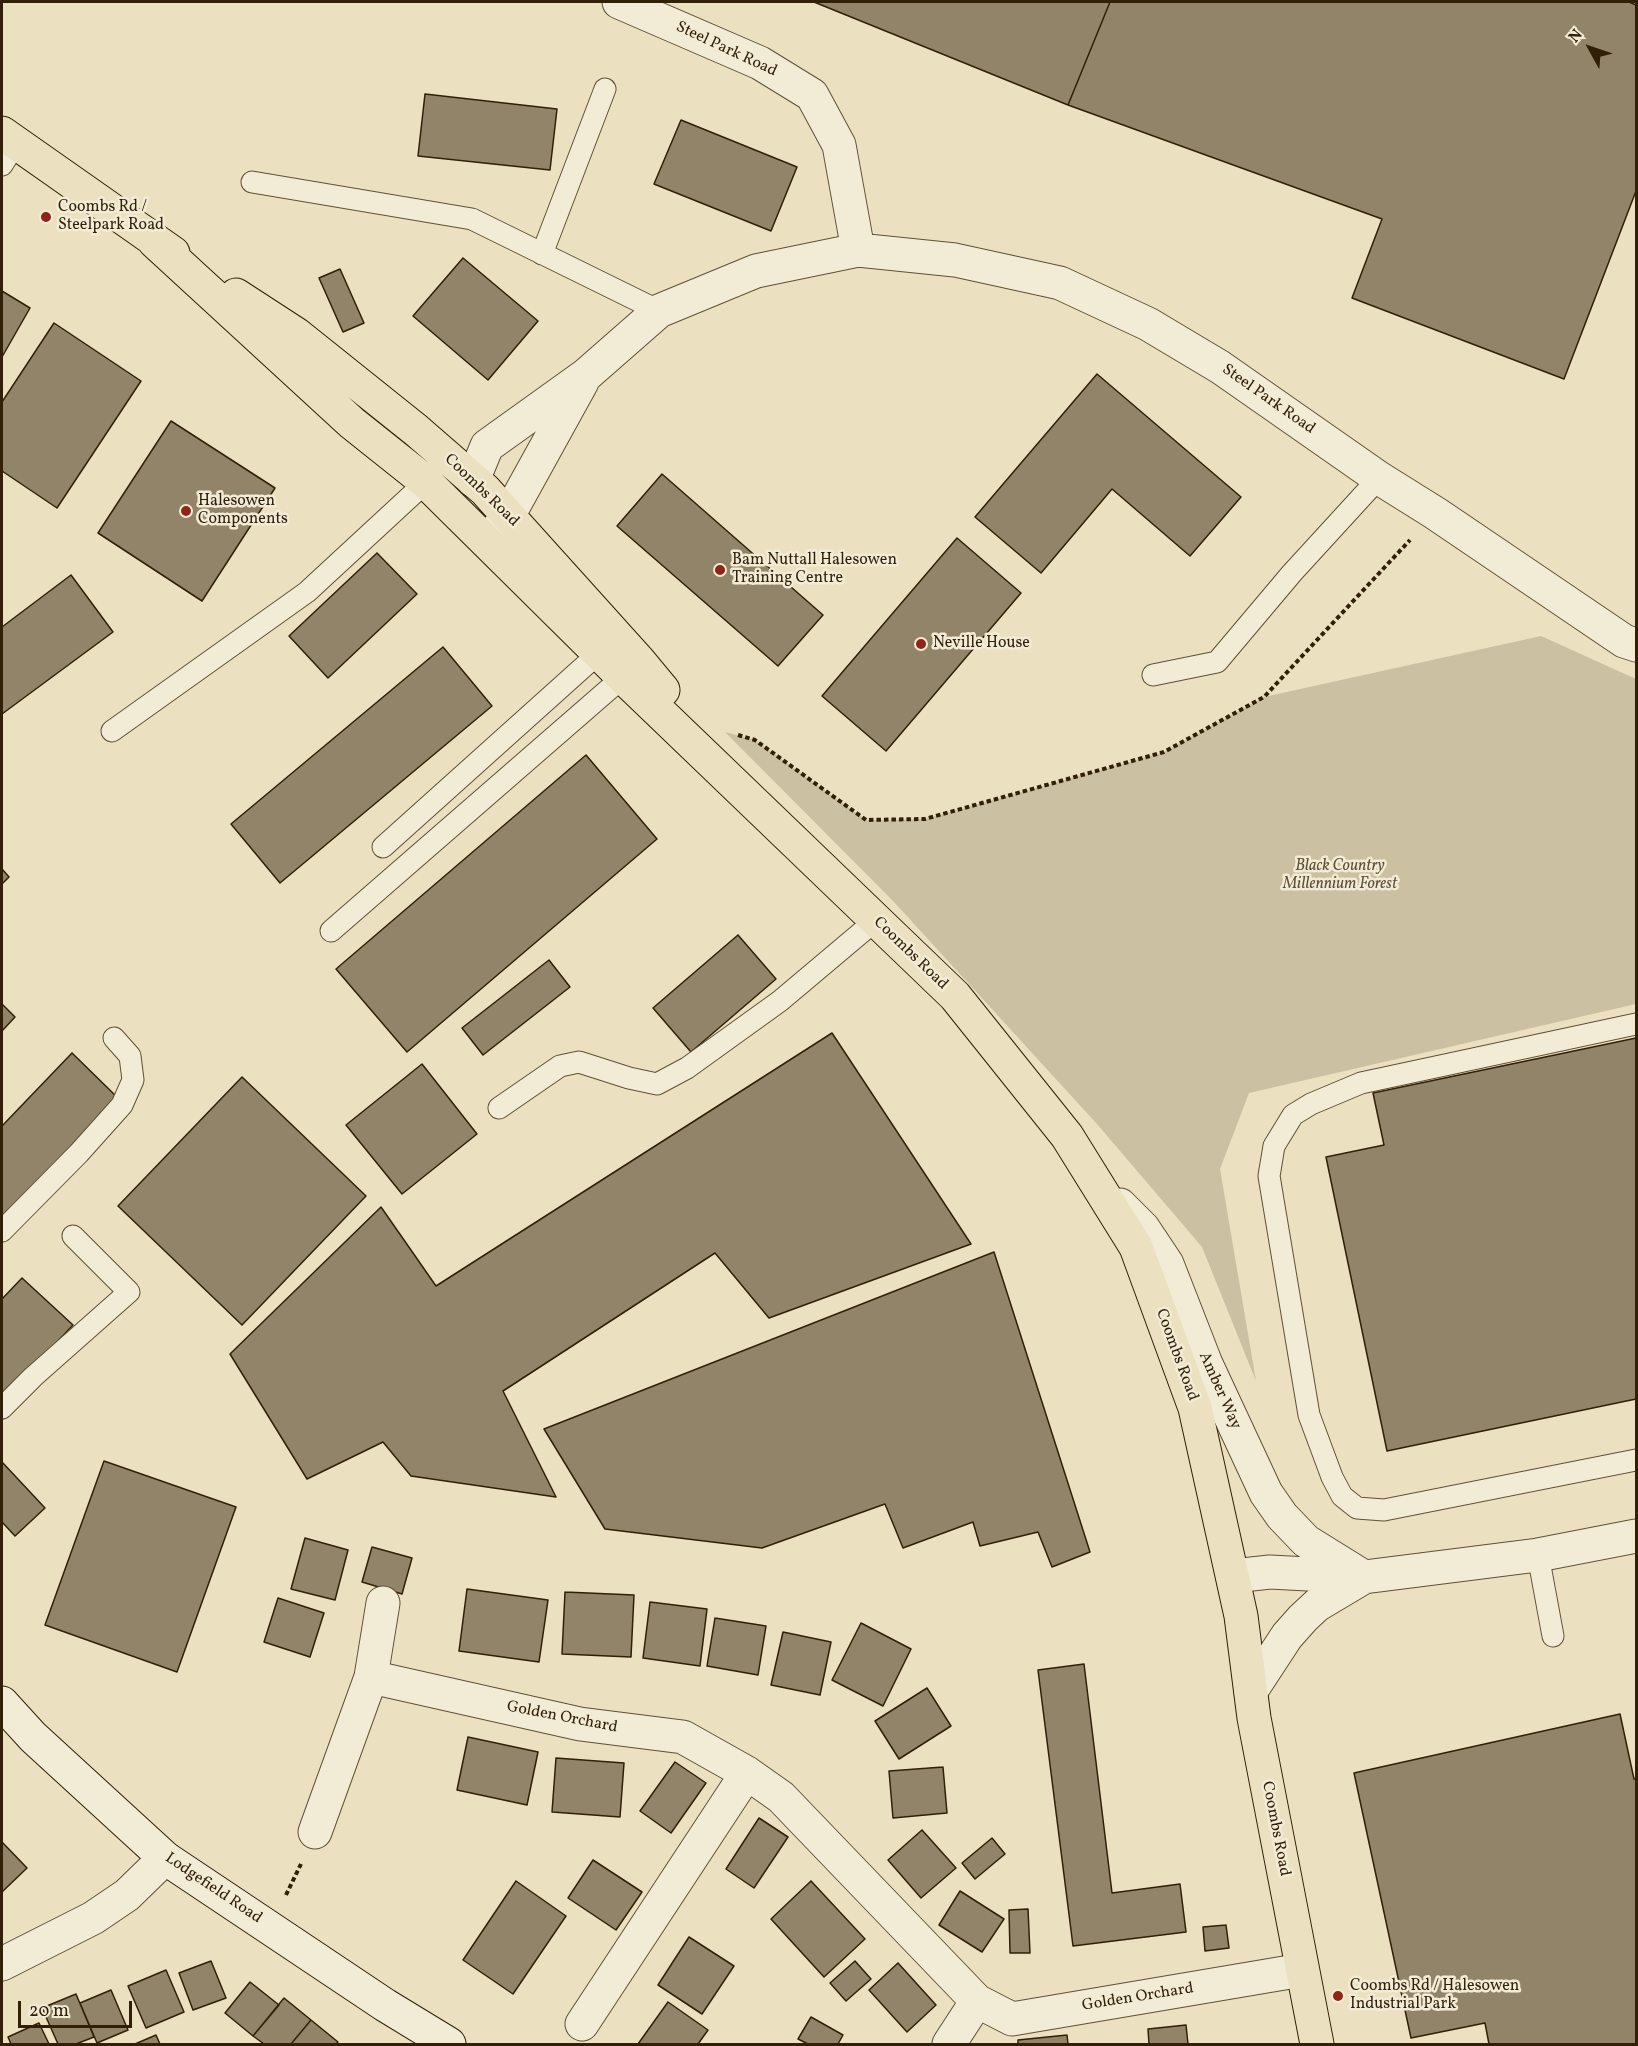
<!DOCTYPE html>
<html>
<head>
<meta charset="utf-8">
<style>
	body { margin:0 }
	#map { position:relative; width:1638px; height:2046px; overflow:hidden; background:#ebe1c0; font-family:Vollkorn,serif }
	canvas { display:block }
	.frame { position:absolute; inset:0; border:3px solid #311f08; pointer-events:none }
	.north { position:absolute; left:1560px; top:18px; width:60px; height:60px; -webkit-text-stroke:4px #f2ecd6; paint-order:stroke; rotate:310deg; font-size:16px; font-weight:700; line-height:24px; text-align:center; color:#311f08 }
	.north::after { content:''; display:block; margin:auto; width:21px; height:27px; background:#311f08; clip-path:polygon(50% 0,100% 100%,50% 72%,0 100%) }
	.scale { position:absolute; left:18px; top:2001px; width:114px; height:27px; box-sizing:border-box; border:3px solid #311f08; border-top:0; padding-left:8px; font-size:18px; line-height:21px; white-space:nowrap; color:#311f08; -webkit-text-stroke:4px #f2ecd6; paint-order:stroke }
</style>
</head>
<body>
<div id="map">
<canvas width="1638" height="2046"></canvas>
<div class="frame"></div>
<div class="north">N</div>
<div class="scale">20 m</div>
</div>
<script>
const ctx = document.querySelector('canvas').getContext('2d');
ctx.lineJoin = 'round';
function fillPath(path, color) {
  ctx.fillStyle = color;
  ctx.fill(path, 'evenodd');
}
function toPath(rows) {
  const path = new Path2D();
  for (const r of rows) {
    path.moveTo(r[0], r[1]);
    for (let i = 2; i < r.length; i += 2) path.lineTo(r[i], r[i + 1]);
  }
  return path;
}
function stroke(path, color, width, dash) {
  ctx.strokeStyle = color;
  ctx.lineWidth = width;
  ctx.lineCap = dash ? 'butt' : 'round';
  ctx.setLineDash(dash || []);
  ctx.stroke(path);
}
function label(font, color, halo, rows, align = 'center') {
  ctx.font = font + ' Vollkorn,serif';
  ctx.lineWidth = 5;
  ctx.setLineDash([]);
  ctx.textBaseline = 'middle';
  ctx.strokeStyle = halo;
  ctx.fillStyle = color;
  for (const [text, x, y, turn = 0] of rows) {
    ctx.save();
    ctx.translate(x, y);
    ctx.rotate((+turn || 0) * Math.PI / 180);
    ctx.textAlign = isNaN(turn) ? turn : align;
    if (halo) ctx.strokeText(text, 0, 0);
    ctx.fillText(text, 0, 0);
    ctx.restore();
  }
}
fillPath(toPath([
	[1541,636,1636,679,1636,1004,1249,1093,1220,1169,1256,1381,1202,1247,1097,1124,894,902,725,732,755,740,866,820,925,819,1164,752,1264,697]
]), '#cbc0a1');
const building = toPath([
	[814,2,1110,2,1068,105,814,2],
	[1110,2,1629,2,1636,5,1636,191,1564,379,1352,298,1382,219,1068,105,1110,2],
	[425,94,557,109,550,170,418,156,425,94],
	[681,120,797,167,771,231,654,184,681,120],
	[463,258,538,321,488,380,413,316,463,258],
	[340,269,364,323,343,332,319,278,340,269],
	[2,291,30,308,2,357,2,291],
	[54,323,141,381,57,508,2,471,2,402,54,323],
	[1097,374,1241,497,1190,556,1112,489,1041,573,975,517,1097,374],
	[171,421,275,488,202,601,98,533,171,421],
	[662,474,823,615,778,666,617,526,662,474],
	[957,538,1021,593,886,751,822,696,957,538],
	[377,553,417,594,328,678,289,636,377,553],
	[71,575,113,632,2,714,2,627,71,575],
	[443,647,492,706,280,883,231,824,443,647],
	[586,755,657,839,407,1052,336,969,586,755],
	[2,869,9,877,2,884,2,869],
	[738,935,776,979,691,1052,653,1008,738,935],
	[549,960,570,987,483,1055,462,1028,549,960],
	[2,1004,15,1017,2,1031,2,1004],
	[832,1033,971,1244,769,1318,715,1253,503,1391,556,1497,411,1476,383,1442,307,1479,230,1354,381,1207,436,1286,832,1033],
	[1636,1038,1636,1399,1387,1451,1326,1157,1384,1145,1373,1093,1636,1038],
	[72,1053,118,1098,2,1218,2,1126,72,1053],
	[422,1064,477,1134,402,1194,346,1125,422,1064],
	[242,1077,366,1196,242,1325,118,1206,242,1077],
	[994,1252,1090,1552,1052,1567,1038,1532,980,1546,973,1522,903,1548,885,1504,762,1548,605,1529,544,1429,994,1252],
	[22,1278,73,1325,2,1401,2,1299,22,1278],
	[104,1461,236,1507,177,1672,45,1625,104,1461],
	[2,1462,45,1508,15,1536,2,1522,2,1462],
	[305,1538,348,1550,335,1600,291,1589,305,1538],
	[372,1547,412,1558,402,1594,362,1582,372,1547],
	[467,1589,548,1600,539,1662,459,1651,467,1589],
	[565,1592,634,1595,631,1657,562,1654,565,1592],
	[278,1598,324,1613,310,1657,264,1642,278,1598],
	[650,1602,707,1609,700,1666,643,1658,650,1602],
	[715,1618,766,1626,758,1675,707,1666,715,1618],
	[861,1623,911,1649,883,1706,832,1680,861,1623],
	[783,1632,831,1642,820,1695,771,1685,783,1632],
	[1084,1664,1112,1893,1180,1884,1186,1932,1073,1946,1038,1670,1084,1664],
	[927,1688,951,1726,899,1759,875,1721,927,1688],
	[1620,1714,1634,1779,1636,1779,1636,2044,1489,2044,1485,2023,1411,2038,1354,1773,1620,1714],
	[468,1737,538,1752,527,1805,457,1790,468,1737],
	[556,1758,624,1763,620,1817,552,1812,556,1758],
	[675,1762,706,1783,671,1833,640,1811,675,1762],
	[943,1767,947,1813,893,1818,889,1771,943,1767],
	[759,1818,788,1837,754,1888,726,1869,759,1818],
	[922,1830,956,1868,921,1898,888,1860,922,1830],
	[992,1838,1005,1854,975,1879,962,1863,992,1838],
	[2,1842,27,1868,2,1892,2,1842],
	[593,1860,642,1892,616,1930,568,1898,593,1860],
	[516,1881,566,1916,513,1994,463,1960,516,1881],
	[811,1881,865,1939,824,1977,771,1919,811,1881],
	[960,1891,1004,1919,982,1952,939,1925,960,1891],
	[1028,1909,1030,1953,1010,1953,1009,1910,1028,1909],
	[1226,1925,1229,1948,1205,1951,1203,1927,1226,1925],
	[689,1937,734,1966,702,2014,658,1985,689,1937],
	[211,1961,226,1998,193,2010,179,1973,211,1961],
	[855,1961,871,1979,846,2001,830,1983,855,1961],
	[898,1963,936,2005,907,2032,869,1990,898,1963],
	[166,1970,184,2012,146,2028,128,1986,166,1970],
	[250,1982,279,2005,253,2036,225,2013,250,1982],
	[111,1990,128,2030,97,2043,80,2003,111,1990],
	[76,1994,94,2037,76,2044,58,2044,42,2008,76,1994],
	[284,1998,311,2020,291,2044,264,2044,253,2036,284,1998],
	[668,2002,708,2030,698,2044,638,2044,668,2002],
	[811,2017,843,2035,838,2044,808,2044,798,2039,811,2017],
	[311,2020,338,2042,336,2044,291,2044,311,2020],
	[39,2023,49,2044,11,2044,8,2037,39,2023],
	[1186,2025,1188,2044,1149,2044,1148,2029,1186,2025],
	[156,2035,160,2044,135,2044,156,2035],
	[1067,2035,1068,2044,1018,2044,1018,2040,1067,2035]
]);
fillPath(building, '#928468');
stroke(building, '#311f08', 1.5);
const lane = toPath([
	[2,165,16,143],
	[252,182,472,219,659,311],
	[542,254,605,89],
	[1153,675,1217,662,1292,573,1379,478],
	[112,731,307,592,426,482],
	[383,847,599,653,602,642],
	[331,931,623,677],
	[1636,1024,1361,1083,1311,1104,1293,1115,1274,1146,1269,1176,1309,1415,1332,1477,1342,1496,1357,1508,1384,1510,1636,1460],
	[499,1108,560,1066,579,1062,629,1078,657,1084,687,1068,780,1001,875,921],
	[2,1231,79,1153,122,1105,133,1080,130,1056,114,1038],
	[2,1408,33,1377,129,1292,73,1236],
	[1538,1555,1553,1636]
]);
const street = toPath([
	[619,2,760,63,812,95,839,145,858,250],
	[473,480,487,446,586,375,659,311,756,271,858,250,955,260,1060,283,1148,324,1220,367,1379,478,1435,513,1624,641,1636,645],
	[492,536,508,516,582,382],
	[1120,1205,1143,1228,1167,1264,1206,1364,1266,1493,1282,1516,1306,1541,1364,1577],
	[1233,1576,1270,1572,1364,1577,1538,1555,1636,1536],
	[371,1677,580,1724,683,1737,747,1773,781,1797,977,2001,1012,2019,1302,1970],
	[1251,1691,1287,1636,1303,1618,1317,1605,1364,1577],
	[315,1832,371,1677,383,1603],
	[2,1964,93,1918,127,1895,165,1858],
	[582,2024,747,1773],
	[949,2044,977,2001]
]);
const secondary = toPath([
	[2,1703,33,1737,165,1858,385,2005,449,2044]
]);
const primary = toPath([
	[2,133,173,253],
	[154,241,352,423,426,482,623,677,955,996,1067,1136,1136,1247,1195,1408,1241,1616,1254,1718,1317,2044],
	[236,295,296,334,416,430,485,490,639,661,663,690]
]);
stroke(lane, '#605036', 23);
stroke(street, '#605036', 35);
stroke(secondary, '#311f08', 35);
stroke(primary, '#311f08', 35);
stroke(toPath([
	[738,735,755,740,866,820,925,819,1164,752,1264,697,1410,540],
	[286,1895,301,1864]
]), '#311f08', 4, [4.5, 3]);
stroke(lane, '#f2ecd6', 21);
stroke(street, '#f2ecd6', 33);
stroke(secondary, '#f2ecd6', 33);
stroke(primary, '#ebe1c0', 33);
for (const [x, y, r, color] of [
	[46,217,6,"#8f2418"],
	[186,511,6,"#8f2418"],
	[720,570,6,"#8f2418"],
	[921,644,6,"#8f2418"],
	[1338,1996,6,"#8f2418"]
]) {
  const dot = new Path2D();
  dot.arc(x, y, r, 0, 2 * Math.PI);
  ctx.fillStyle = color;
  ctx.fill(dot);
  stroke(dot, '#f2ecd6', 2);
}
label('16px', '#311f08', '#f2ecd6', [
	["Steel Park Road",726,50,25],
	["Steel Park Road",1268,400,35],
	["Coombs Road",481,491,44],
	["Coombs Road",910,954,44],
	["Coombs Road",1176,1355,70],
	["Amber Way",1219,1391,66],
	["Golden Orchard",562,1718,11],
	["Coombs Road",1275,1829,79],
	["Lodgefield Road",213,1889,34],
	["Golden Orchard",1138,1998,-9]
]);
label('16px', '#311f08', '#f2ecd6', [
	["Coombs Rd /",58,208],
	["Steelpark Road",58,226],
	["Halesowen",198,502],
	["Components",198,520],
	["Bam Nuttall Halesowen",732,561],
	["Training Centre",732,579],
	["Neville House",933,644],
	["Coombs Rd / Halesowen",1350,1987],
	["Industrial Park",1350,2005]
], 'left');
label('italic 16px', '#5f4f36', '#f2ecd6', [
	["Black Country",1340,867],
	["Millennium Forest",1340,885]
]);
</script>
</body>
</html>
